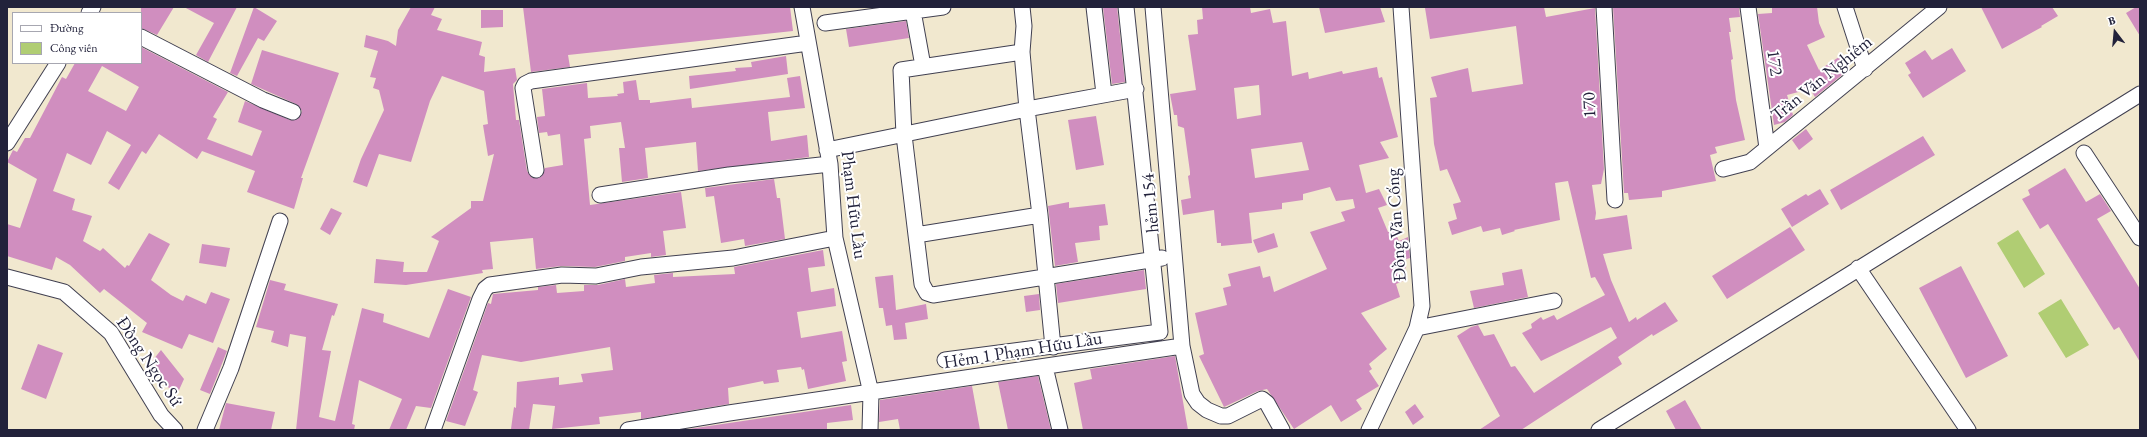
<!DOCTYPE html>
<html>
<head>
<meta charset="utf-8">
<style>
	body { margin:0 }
	#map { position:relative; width:2147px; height:437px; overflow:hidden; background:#f1e8cf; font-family:"EB Garamond",serif }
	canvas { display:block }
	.frame { position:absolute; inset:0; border:8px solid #22223b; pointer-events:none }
	.legend { position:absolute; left:12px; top:12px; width:130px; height:52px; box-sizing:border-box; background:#fff; border:1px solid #a7a7b1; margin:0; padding:5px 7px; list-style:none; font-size:12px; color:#22223b }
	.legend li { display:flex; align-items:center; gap:8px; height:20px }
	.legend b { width:20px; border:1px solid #a7a7b1 }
	.north { position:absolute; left:2095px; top:12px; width:40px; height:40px; -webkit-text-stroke:3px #fff; paint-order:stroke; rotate:344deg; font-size:11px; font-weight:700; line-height:16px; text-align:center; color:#22223b }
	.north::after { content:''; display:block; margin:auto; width:14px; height:18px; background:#22223b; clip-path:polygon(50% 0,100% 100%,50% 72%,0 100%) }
</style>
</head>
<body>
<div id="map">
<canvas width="2147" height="437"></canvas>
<div class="frame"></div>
<ul class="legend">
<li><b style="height:5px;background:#fff"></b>Đường</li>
<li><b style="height:11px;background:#b0cd73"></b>Công viên</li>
</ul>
<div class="north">B</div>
</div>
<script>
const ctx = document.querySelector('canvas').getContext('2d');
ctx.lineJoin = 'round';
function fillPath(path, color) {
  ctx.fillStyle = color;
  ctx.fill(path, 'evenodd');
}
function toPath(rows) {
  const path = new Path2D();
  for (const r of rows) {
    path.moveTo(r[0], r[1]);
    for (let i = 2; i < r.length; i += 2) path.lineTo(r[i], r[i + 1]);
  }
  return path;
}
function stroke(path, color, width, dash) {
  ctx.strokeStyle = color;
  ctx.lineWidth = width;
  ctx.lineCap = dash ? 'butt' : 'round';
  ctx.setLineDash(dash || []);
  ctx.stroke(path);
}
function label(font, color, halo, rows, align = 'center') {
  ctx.font = font + ' "EB Garamond",serif';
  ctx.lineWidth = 4;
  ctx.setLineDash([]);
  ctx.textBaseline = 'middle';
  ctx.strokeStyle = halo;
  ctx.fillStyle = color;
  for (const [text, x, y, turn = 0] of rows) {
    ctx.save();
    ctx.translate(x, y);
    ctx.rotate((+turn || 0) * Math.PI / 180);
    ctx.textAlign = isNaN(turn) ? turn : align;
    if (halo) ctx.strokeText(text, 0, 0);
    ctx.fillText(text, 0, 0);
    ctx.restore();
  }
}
fillPath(toPath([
	[2018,230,2045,274,2024,288,1997,243],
	[2061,299,2089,345,2066,358,2038,313]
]), '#b0cd73');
fillPath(toPath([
	[141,7,174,7,157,35,141,28],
	[184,7,237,7,208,62,196,55,214,23],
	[254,7,277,21,264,41,258,38,237,76,230,73],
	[411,7,435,7,431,15,442,19,437,30,482,42,479,55,485,57,484,72,515,68,517,80,513,84,516,120,519,120,527,171,532,178,541,177,545,168,563,165,560,134,548,136,547,132,539,133,537,117,545,116,542,89,587,83,588,98,618,96,617,94,624,93,623,82,636,80,639,100,650,100,650,103,691,98,692,108,790,97,787,78,800,76,805,108,768,112,771,141,807,135,809,157,698,171,696,142,645,148,648,178,622,182,619,148,625,148,621,122,590,126,591,138,584,139,590,205,681,192,686,228,663,231,666,255,651,257,651,253,625,257,625,261,595,267,562,266,536,269,533,238,490,242,493,269,482,270,483,273,406,285,374,283,376,259,404,262,403,272,427,272,439,241,431,237,471,208,471,201,483,201,494,154,488,156,483,125,488,124,484,91,442,76,430,101,411,162,379,154,367,187,353,182,361,159,384,110,379,90,373,88,376,78,370,77,378,51,364,47,366,35,388,41,396,46,398,30],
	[523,7,790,7,793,31,568,55,570,67,531,72],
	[1103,7,1117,7,1125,82,1112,84],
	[1202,7,1250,7,1251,13,1270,9,1273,23,1286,21,1292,76,1308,72,1309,79,1342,71,1343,74,1377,67,1379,78,1382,77,1398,137,1380,142,1389,158,1359,165,1366,193,1379,189,1387,205,1378,208,1388,232,1394,230,1399,241,1408,237,1410,258,1403,260,1406,268,1397,272,1403,281,1396,284,1400,297,1361,313,1387,349,1369,364,1372,369,1369,371,1379,386,1356,400,1362,409,1341,422,1331,405,1294,429,1267,389,1258,391,1224,407,1199,356,1204,354,1195,313,1227,305,1223,288,1231,286,1228,274,1260,266,1263,278,1270,276,1274,292,1327,269,1310,232,1345,221,1341,212,1355,208,1353,199,1336,201,1330,187,1303,194,1303,200,1282,203,1282,209,1249,213,1252,243,1221,246,1221,243,1217,243,1214,210,1183,215,1181,200,1191,198,1188,176,1190,175,1190,172,1184,128,1178,126,1177,115,1174,115,1170,94,1196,90,1188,35,1198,34,1197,20,1203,19],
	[1259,85,1261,115,1237,119,1234,88],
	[1302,142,1309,170,1255,178,1251,149],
	[1319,7,1380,7,1385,22,1325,33],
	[1434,7,1544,7,1546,17,1595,8,1604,169,1601,184,1592,185,1596,213,1595,220,1627,215,1632,249,1603,254,1611,280,1629,322,1636,317,1637,320,1665,302,1678,321,1653,336,1652,334,1618,357,1622,364,1521,430,1479,430,1500,416,1457,336,1471,327,1478,325,1484,336,1494,334,1511,367,1515,366,1534,393,1617,338,1611,327,1541,361,1522,333,1532,328,1531,324,1541,317,1543,320,1554,315,1557,320,1605,295,1595,277,1591,278,1568,181,1555,183,1560,220,1514,230,1515,231,1502,235,1500,228,1483,232,1481,226,1452,235,1448,222,1457,219,1453,204,1461,202,1447,169,1440,171,1434,144,1430,98,1437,97,1431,77,1468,68,1472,92,1523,84,1516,26,1430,39,1425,8],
	[1613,7,1739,7,1740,17,1729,18,1731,32,1729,32,1733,59,1731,60,1736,100,1745,140,1715,147,1717,153,1710,155,1716,181,1662,191,1662,197,1629,200,1628,193,1624,193],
	[1772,7,1817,7,1819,23,1825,37,1807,45,1819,70,1839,57,1848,70,1815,97,1810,89,1787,95,1793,115,1785,122,1774,125,1758,14,1772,13],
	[1981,7,2052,7,2058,16,2041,26,2042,27,2002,49],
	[2136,7,2140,7,2140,36,2126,13],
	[481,10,503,10,503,27,481,28],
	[906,21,909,38,849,47,846,29],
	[141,47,228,92,213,117,217,119,207,139,252,156,262,131,238,122,245,101,290,120,298,119,302,111,296,104,251,84,262,50,339,73,301,178,303,178,294,209,247,192,255,171,202,151,197,159,159,134,146,154,142,151,119,190,108,183,131,145,107,131,91,165,67,153,53,191,75,199,72,210,92,216,83,241,100,251,103,248,125,268,127,265,129,266,149,233,170,244,151,280,171,295,183,301,186,295,206,304,211,292,230,299,213,343,189,334,182,349,142,332,147,323,104,289,100,293,70,265,56,257,52,270,7,256,7,224,20,228,37,179,7,162,13,150,17,152,25,138,30,138,62,77,66,79,75,63,141,63],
	[102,66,139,87,126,111,88,91],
	[1952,48,1966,71,1923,98,1908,75,1911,73,1905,63,1925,50,1932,60],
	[786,56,788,74,690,89,689,76,736,71,735,68,752,67,751,62],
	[1096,116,1104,165,1076,170,1068,120],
	[1806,129,1813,139,1799,150,1792,140],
	[1923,136,1935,155,1841,210,1830,190],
	[2065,168,2086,202,2100,194,2111,211,2097,219,2140,289,2140,362,2119,327,2114,330,2048,224,2040,229,2022,199,2030,195,2028,190],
	[774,179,777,198,780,198,785,239,745,246,744,239,721,243,714,196,706,197,705,188],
	[1820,189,1829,204,1792,227,1781,209,1806,194,1808,196],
	[1069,202,1069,208,1105,204,1108,225,1099,226,1100,240,1075,243,1078,262,1055,266,1048,206],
	[331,208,342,213,330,235,320,229],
	[1790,227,1805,250,1727,299,1712,276],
	[1274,233,1278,247,1258,253,1253,240],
	[202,244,230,248,226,267,199,263],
	[823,250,825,266,808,268,811,292,834,288,836,306,797,312,801,338,842,331,847,361,842,362,846,381,808,389,804,369,802,370,801,367,777,370,779,382,764,384,763,381,728,388,729,404,641,419,641,412,599,417,600,424,552,429,555,406,533,404,529,430,522,430,511,429,514,407,516,408,517,382,559,377,559,385,583,382,581,374,613,370,610,347,521,362,482,355,473,390,478,392,465,426,446,421,488,303,491,304,493,294,538,290,538,287,556,285,557,293,584,291,584,285,598,285,625,279,626,287,655,283,654,275,673,273,673,277,735,274,734,267],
	[1961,266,2008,356,1966,378,1919,288],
	[1522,269,1528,297,1474,308,1470,291,1504,285,1502,273],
	[1144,270,1146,289,1058,303,1056,284],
	[893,275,896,310,926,304,928,319,905,323,907,339,894,340,892,325,886,326,883,308,879,308,875,277],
	[270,280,286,284,284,290,338,304,334,316,332,315,322,350,331,351,319,417,335,421,362,308,384,314,383,322,429,338,448,289,471,297,431,408,416,406,406,430,389,430,402,399,359,380,352,424,355,425,354,430,296,430,306,337,290,334,288,347,271,342,274,331,256,327],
	[1039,294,1040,310,1026,312,1024,296],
	[38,344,63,353,46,399,21,389],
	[218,347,227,351,210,394,200,390],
	[161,350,184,379,175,399,153,360],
	[1175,356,1188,430,1083,430,1074,383,1092,379,1090,369],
	[1038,376,1051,430,1008,430,998,382],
	[972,386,980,430,900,430,898,419,879,422,880,400],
	[1685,400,1702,430,1676,430,1666,411],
	[226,403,275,412,271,430,219,430],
	[1415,404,1424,417,1413,425,1405,412],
	[851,405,853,420,827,423,827,430,682,430]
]), '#d08ebf');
const minor = toPath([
	[802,7,830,164,835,238,871,393,870,430],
	[1094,7,1104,94],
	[1153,7,1182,346,1192,394,1198,403,1207,410,1221,416,1228,416,1262,399,1267,403,1282,430],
	[1604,7,1615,200],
	[1748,7,1767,148],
	[1845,7,1865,69],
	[913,11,923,66],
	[89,13,93,7],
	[825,23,943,7],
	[141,37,263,100,293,112],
	[1022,52,1024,26,1022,7],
	[7,143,58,63],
	[827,150,1027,109,1136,89],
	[2084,153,2140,238],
	[1723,169,1750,162,1939,7],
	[536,170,523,88,525,84,531,81,808,43],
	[600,195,729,175,830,164],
	[1040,215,916,235,904,135,901,70,1022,52,1027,109,1040,215,1053,347],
	[916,235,922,284,927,293,933,295,1162,258],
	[1858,268,1968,430],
	[7,277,64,292,111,333,161,415,175,430],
	[1417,328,1554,301],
	[945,360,1160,332,1126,7],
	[1045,367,1060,430],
	[205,430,231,368,280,221],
	[433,430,480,299,485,289,490,285,562,275,596,276,641,267,733,258,835,238],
	[628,430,729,413,1182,346],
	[1369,430,1417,328,1422,306,1401,7],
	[1599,430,2140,94]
]);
stroke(minor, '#414051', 17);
stroke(minor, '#fff', 15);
label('18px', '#22223b', '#fff', [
	["172",1774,63,82],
	["Trần Văn Nghiêm",1822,79,-39],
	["170",1590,105,-93],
	["hẻm 154",1151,203,-95],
	["Phạm Hữu Lầu",853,205,83],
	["Đồng Văn Cống",1397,225,-94],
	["Hẻm 1 Phạm Hữu Lầu",1023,351,-9],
	["Đồng Ngọc Sứ",149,362,56]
]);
</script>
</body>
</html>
